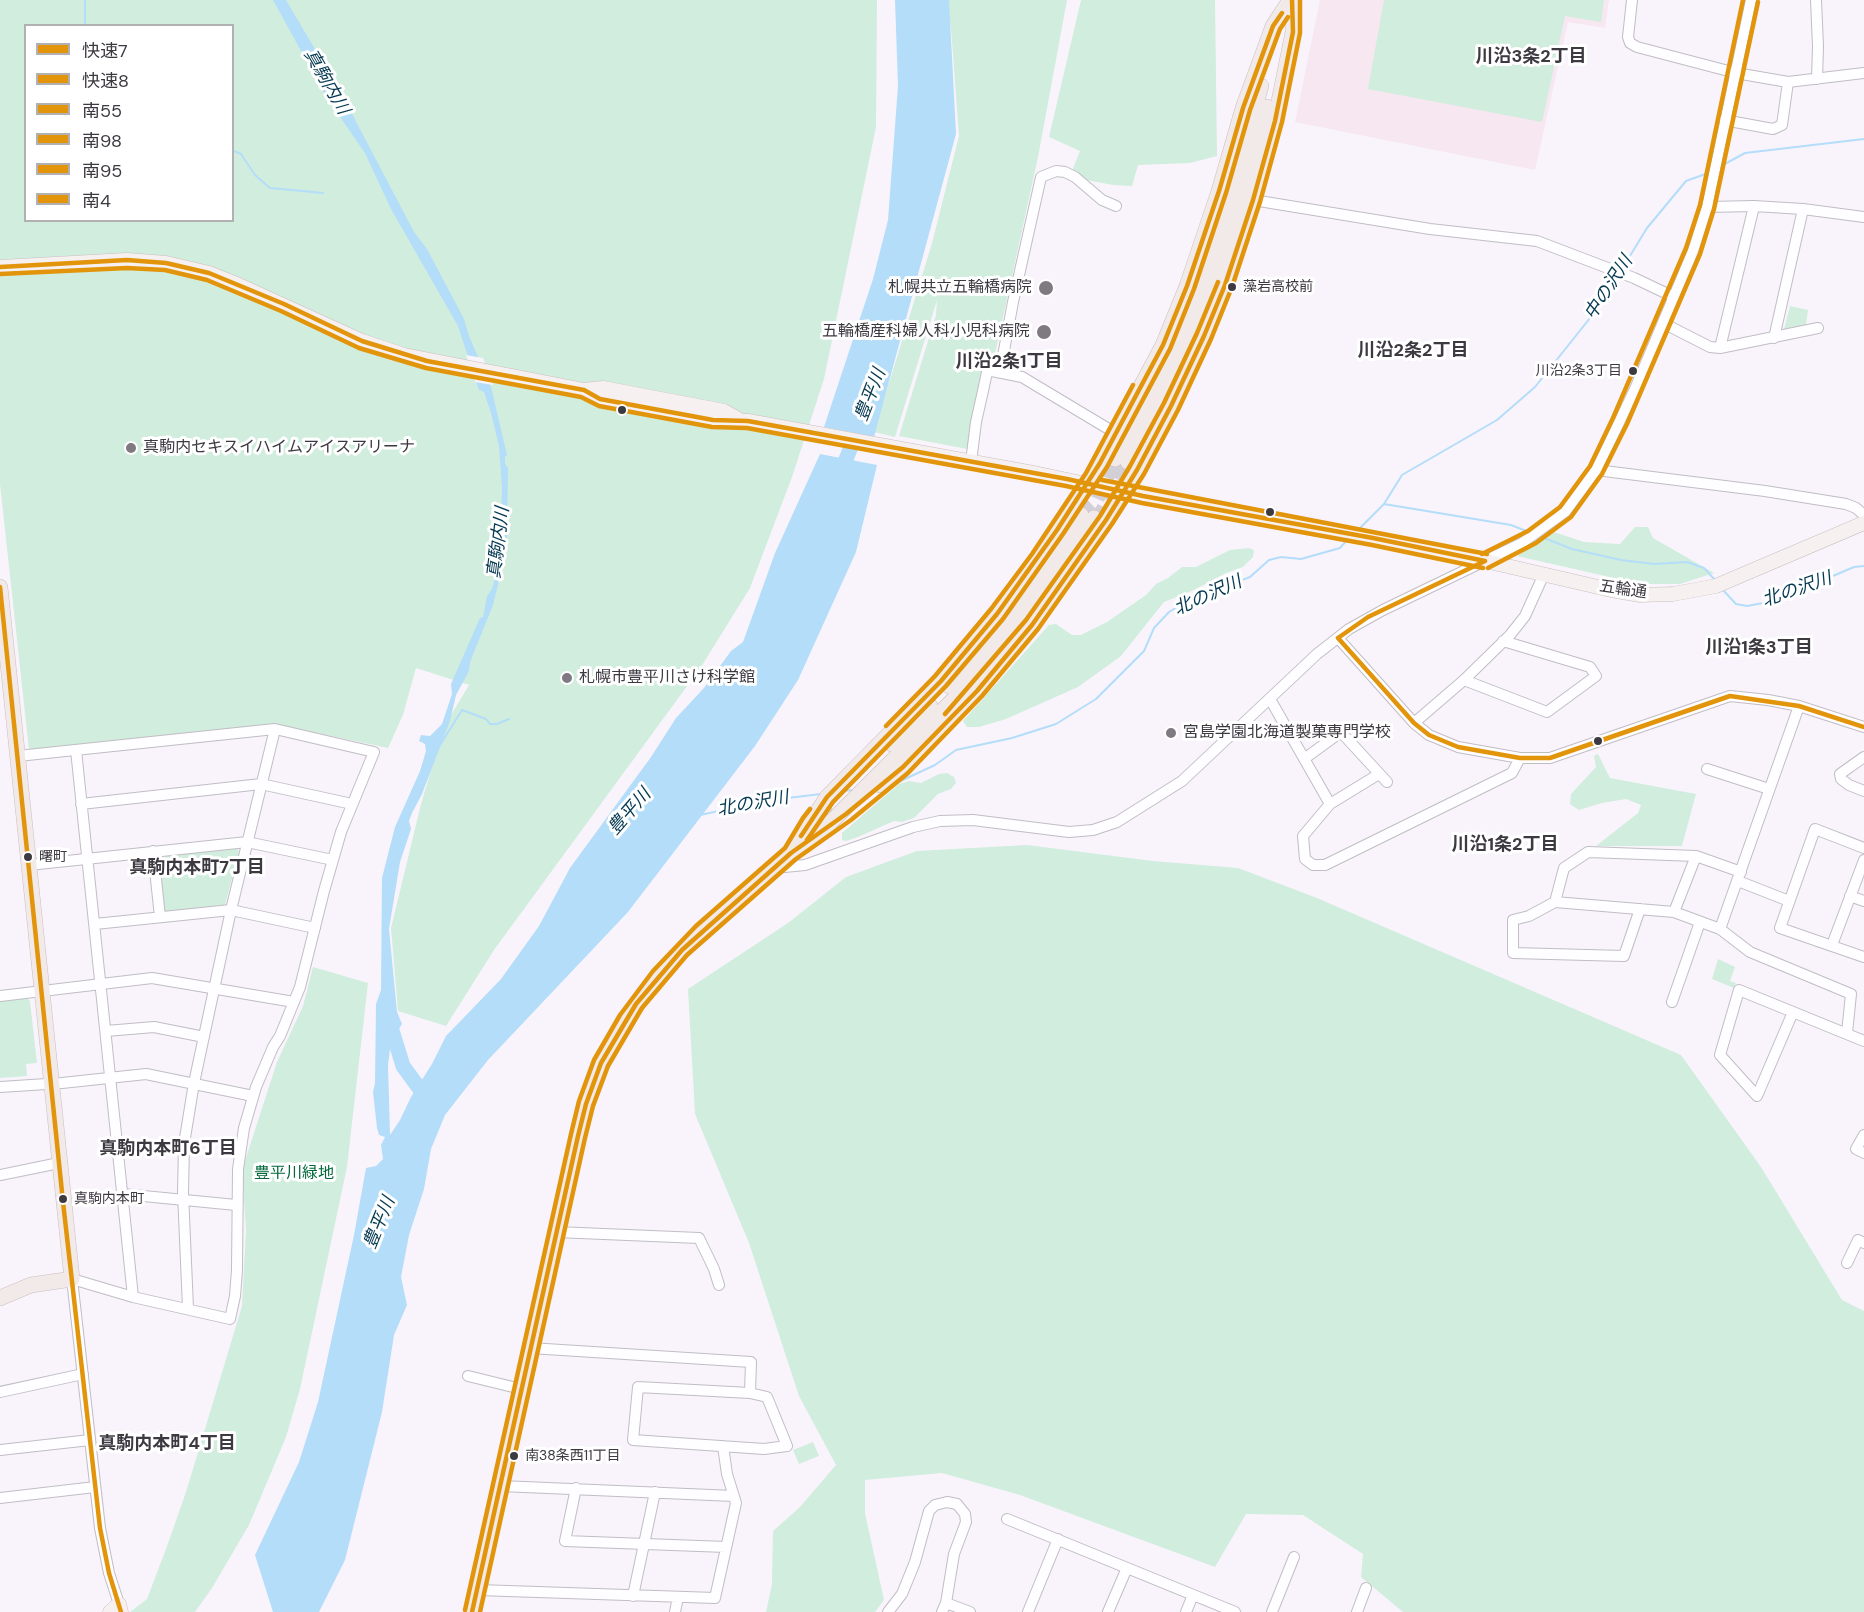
<!DOCTYPE html>
<html>
<head>
<meta charset="utf-8">
<style>
	body { margin:0 }
	#map { position:relative; width:1864px; height:1612px; overflow:hidden; background:#f9f4fc; font-family:"DM Sans","Noto Sans JP",sans-serif }
	canvas { display:block }
	.legend { position:absolute; left:24px; top:24px; width:210px; height:198px; box-sizing:border-box; background:#fff; border:2px solid #b1b0b3; margin:0; padding:8px 10px; list-style:none; font-size:18px; color:#3d3940 }
	.legend li { display:flex; align-items:center; gap:12px; height:30px }
	.legend b { width:30px; border:2px solid #b1b0b3 }
</style>
</head>
<body>
<div id="map">
<canvas width="1864" height="1612"></canvas>
<ul class="legend">
<li><b style="height:8px;background:#e2950a"></b>快速7</li>
<li><b style="height:8px;background:#e2950a"></b>快速8</li>
<li><b style="height:8px;background:#e2950a"></b>南55</li>
<li><b style="height:8px;background:#e2950a"></b>南98</li>
<li><b style="height:8px;background:#e2950a"></b>南95</li>
<li><b style="height:8px;background:#e2950a"></b>南4</li>
</ul>
</div>
<script>
const ctx = document.querySelector('canvas').getContext('2d');
ctx.lineJoin = 'round';
function fillPath(path, color) {
  ctx.fillStyle = color;
  ctx.fill(path, 'evenodd');
}
function toPath(rows) {
  const path = new Path2D();
  for (const r of rows) {
    path.moveTo(r[0], r[1]);
    for (let i = 2; i < r.length; i += 2) path.lineTo(r[i], r[i + 1]);
  }
  return path;
}
function stroke(path, color, width, dash) {
  ctx.strokeStyle = color;
  ctx.lineWidth = width;
  ctx.lineCap = dash ? 'butt' : 'round';
  ctx.setLineDash(dash || []);
  ctx.stroke(path);
}
function label(font, color, halo, rows, align = 'center') {
  ctx.font = font + ' "DM Sans","Noto Sans JP",sans-serif';
  ctx.lineWidth = 6;
  ctx.setLineDash([]);
  ctx.textBaseline = 'middle';
  ctx.strokeStyle = halo;
  ctx.fillStyle = color;
  for (const [text, x, y, turn = 0] of rows) {
    ctx.save();
    ctx.translate(x, y);
    ctx.rotate((+turn || 0) * Math.PI / 180);
    ctx.textAlign = isNaN(turn) ? turn : align;
    if (halo) ctx.strokeText(text, 0, 0);
    ctx.fillText(text, 0, 0);
    ctx.restore();
  }
}
fillPath(toPath([
	[1320,0,1609,0,1605,28,1568,22,1535,170,1295,122]
]), '#f6e7f1');
fillPath(toPath([
	[0,0,877,0,876,127,824,379,792,477,750,588,701,667,494,950,446,1026,398,1011,391,928,421,804,444,727,469,685,416,668,403,715,388,748,275,724,29,750,0,484],
	[26,26,232,26,232,220,26,220],
	[944,0,1067,0,1038,157,993,363,984,363,973,411,967,449,899,436,936,315,937,300,895,437,874,432,932,243,959,136,951,28],
	[1081,0,1215,0,1217,156,1190,163,1138,165,1132,186,1113,185,1086,180,1072,171,1080,151,1049,137],
	[1384,0,1604,0,1601,22,1565,16,1542,122,1368,89],
	[1790,306,1808,310,1806,325,1784,329],
	[1635,527,1648,527,1653,538,1714,573,1680,584,1640,584,1517,556,1554,532,1584,542,1620,544],
	[1249,548,1254,550,1253,557,1243,567,1226,573,1194,590,1164,602,1121,656,1078,687,1006,719,979,727,967,727,963,721,1049,625,1056,624,1072,635,1081,635,1107,622,1146,595,1156,584,1168,578,1182,567,1196,567,1230,550],
	[1598,754,1610,778,1696,794,1682,846,1596,846,1638,813,1641,805,1626,799,1602,803,1579,810,1570,804,1571,794,1596,767,1594,756],
	[947,773,954,777,956,783,951,789,938,794,914,818,902,822,894,821,858,837,846,841,842,840,842,833,899,784,909,781,921,783,939,774],
	[1027,845,1153,861,1238,868,1317,898,1681,1055,1761,1167,1842,1300,1864,1311,1864,1612,1403,1612,1361,1577,1363,1554,1303,1515,1246,1514,1215,1567,1020,1495,942,1473,865,1480,865,1513,884,1600,875,1612,766,1612,772,1584,773,1531,799,1508,836,1465,799,1396,749,1243,695,1114,688,989,788,923,846,877,917,851],
	[237,848,239,852,225,905,167,912,164,910,158,860,160,857],
	[1718,959,1735,967,1730,981,1736,983,1734,988,1712,979],
	[313,967,368,983,347,1167,300,1389,286,1437,249,1525,212,1588,195,1612,130,1612,147,1599,166,1549,186,1492,242,1306,246,1230,242,1170,277,1062,303,1006],
	[27,998,30,1001,37,1063,26,1064,27,1076,0,1078,0,1001],
	[813,1442,819,1456,799,1464,793,1450]
]), '#d1eddd');
fillPath(toPath([
	[273,0,286,0,290,7,340,91,414,232,427,249,464,319,469,336,491,387,507,455,505,457,505,464,508,468,507,541,504,548,505,556,493,605,470,662,469,671,456,695,450,721,422,794,412,813,409,821,411,829,400,862,389,929,397,1012,402,1024,391,1041,388,1065,390,1135,400,1120,411,1097,432,1064,446,1036,501,979,539,926,570,868,651,757,676,718,704,688,731,651,743,642,775,553,820,454,877,465,856,552,798,680,755,746,628,912,488,1060,445,1115,431,1149,424,1189,409,1235,401,1277,407,1305,394,1335,382,1412,345,1560,319,1612,273,1612,255,1555,299,1462,318,1402,354,1235,366,1168,376,1166,383,1159,381,1145,385,1137,379,1135,377,1128,373,1092,375,1083,376,1004,381,990,382,878,395,827,420,771,426,751,425,744,419,741,421,735,430,736,442,724,452,694,451,684,480,618,483,617,487,596,492,589,497,571,496,560,501,527,502,487,499,446,491,413,484,392,479,390,458,326,391,209,365,153,327,98],
	[895,0,949,0,956,134,874,437,824,427,873,279,888,220,898,86]
]), '#b4ddfa');
fillPath(toPath([
	[466,355,483,358,493,385,475,382]
]), '#f9f4fc');
stroke(toPath([
	[85,26,85,0],
	[232,150,241,154,255,175,270,188,323,193],
	[1721,166,1745,153,1864,139],
	[1622,269,1647,228,1686,181,1711,172],
	[1384,504,1511,525,1531,533],
	[1358,530,1384,504,1402,475,1497,420,1535,387,1598,308,1618,276],
	[1539,536,1572,549,1621,560,1654,564,1687,562,1704,568,1715,580],
	[1722,589,1736,604,1747,606,1774,601,1854,567,1864,566],
	[440,745,462,710,486,719,490,724,497,724,509,719],
	[892,785,935,765,956,750,1012,738,1056,724,1096,699,1144,651,1154,628,1169,612,1189,600,1250,577,1269,560,1281,557,1301,559,1340,548,1347,540],
	[841,791,854,790],
	[700,815,771,800,821,794]
]), '#b4ddfa', 2);
stroke(toPath([
	[839,477,858,429],
	[391,1017,391,1027,403,1066,430,1103]
]), '#b4ddfa', 15);
stroke(toPath([
	[1081,515,1096,501,1115,459],
	[1094,518,1102,512,1128,462]
]), '#d3cfd6', 15, [15, 8]);
const minor = toPath([
	[1632,0,1628,37,1630,43,1637,47,1736,73,1788,82,1864,73],
	[1816,0,1818,46,1817,79],
	[1724,120,1773,129,1782,125,1788,82],
	[1253,200,1430,229,1537,241,1634,278,1674,297],
	[1707,207,1754,206,1803,209,1864,217],
	[1663,323,1710,347,1720,348,1818,328],
	[1774,338,1803,209],
	[1720,348,1754,206],
	[1000,372,1013,302,1041,177,1056,171,1065,172,1075,177,1102,200,1116,206],
	[971,462,976,422,983,391,987,372,992,371,1022,377,1117,434],
	[1596,470,1765,491,1846,504,1856,508,1864,515],
	[1338,638,1414,723,1429,735,1458,747,1520,758,1550,758,1730,696,1768,700,1799,706,1864,727],
	[1464,680,1547,712,1596,676,1590,667,1503,641],
	[1270,699,1330,804,1303,836,1305,859,1313,865,1325,865,1512,773,1520,758],
	[1414,723,1464,680,1510,635,1525,616,1544,574],
	[76,750,133,1297],
	[18,756,275,729,374,752,341,832,324,891,300,987,280,1036,273,1047,256,1087,244,1128,238,1169,237,1270,235,1296,230,1319,133,1297,72,1279,100,1528,109,1573,119,1604],
	[1864,757,1840,774,1841,779,1849,785,1864,791],
	[1304,759,1341,732,1387,782],
	[1707,769,1769,789],
	[81,804,261,784,352,804],
	[1330,804,1379,774],
	[1864,848,1815,829,1780,928,1864,957],
	[153,851,160,917],
	[29,865,247,842,333,860],
	[774,868,805,865,913,827,940,821,973,820,1069,832,1093,830,1117,822,1182,781,1317,654,1349,629,1383,610,1522,543,1565,512,1596,470,1603,456,1635,389,1693,251,1707,207,1751,0],
	[1738,881,1789,901],
	[1850,896,1864,901],
	[1555,902,1674,912,1720,929,1799,706],
	[1640,909,1624,956,1513,953,1513,920,1529,916,1555,902,1564,868,1588,852,1696,856,1741,872],
	[1674,912,1696,856],
	[95,924,231,910,315,928],
	[1720,929,1750,952,1851,994,1847,1033],
	[1832,945,1864,860],
	[0,996,152,978,294,1002],
	[1672,1002,1700,922],
	[1793,1012,1757,1096,1720,1055,1739,990,1864,1041],
	[106,1031,154,1027,204,1037],
	[0,1087,62,1083,146,1074,253,1096],
	[1864,1135,1856,1149,1864,1153],
	[0,1175,59,1163],
	[123,1194,236,1205],
	[556,1232,699,1238,714,1269,719,1285],
	[1847,1263,1858,1240,1864,1243],
	[188,1308,183,1193,184,1144,194,1083,231,910,275,729],
	[530,1348,751,1362,750,1393],
	[468,1376,521,1389],
	[638,1387,750,1393,767,1397,787,1446,764,1449,633,1440,638,1387],
	[0,1392,83,1374],
	[0,1450,90,1440],
	[501,1486,734,1496],
	[576,1488,565,1541,726,1547],
	[0,1498,95,1487],
	[1007,1519,1235,1612],
	[478,1590,715,1598,736,1503,727,1474,723,1446],
	[633,1596,655,1492],
	[946,1603,970,1612],
	[675,1612,678,1597],
	[888,1612,902,1594,915,1562,929,1511,935,1505,947,1502,957,1504,965,1514,966,1522,954,1554,946,1603,942,1612],
	[1028,1612,1058,1539],
	[1108,1612,1127,1568],
	[1186,1612,1193,1595],
	[1272,1612,1294,1557],
	[1357,1612,1366,1588]
]);
const major = toPath([
	[0,267,127,260,166,263,209,273,239,285,362,341,404,355,584,390,603,388,724,411,740,420],
	[584,390,600,399,719,421,748,421,1039,474,1143,496,1451,553,1611,590,1640,595,1673,594,1716,586,1864,523],
	[110,1612,119,1604,121,1612]
]);
const highway = toPath([
	[1115,459,1153,389,1181,328,1205,267,1225,211,1261,86],
	[1128,462,1171,381,1214,280,1239,208,1267,107],
	[0,587,72,1279,31,1285,0,1298],
	[949,686,1005,620,1047,565,1081,515],
	[892,744,930,706],
	[880,785,903,767,951,719,1032,625,1106,520,1137,470,1171,406,1204,336,1225,285,1253,200,1275,121,1293,32,1292,0],
	[816,814,827,797,941,681,997,614,1057,530,1100,463,1163,345,1187,286,1219,191,1243,108,1273,26,1290,0],
	[792,850,809,822,824,807],
	[472,1612,582,1120,596,1076,613,1042,636,1004,668,964,701,932,791,853,819,834,954,699,1029,611,1094,518]
]);
stroke(minor, '#c1bdc4', 12);
stroke(major, '#cabfc0', 15);
stroke(highway, '#cabfc0', 16);
stroke(minor, '#fefdff', 10);
stroke(major, '#f6f1f0', 14);
stroke(highway, '#f1eae8', 15);
stroke(toPath([
	[801,836,827,797,941,681,997,614,1057,530,1100,463,1163,345,1187,286,1219,191,1243,108,1273,26,1282,13],
	[472,1612,578,1136,586,1104,601,1063,636,1004,682,950,791,853,846,814,903,767,977,691,1032,625,1106,520,1137,470,1171,406,1204,336,1225,285,1253,200,1275,121,1293,32,1292,0]
]), '#e2950a', 4.5);
stroke(toPath([
	[807,840,833,802,946,686,1003,619,1063,534,1107,467,1170,349,1194,289,1226,193,1250,110,1280,29,1288,17],
	[480,1612,585,1138,593,1106,608,1066,642,1008,687,955,796,859,851,820,908,773,982,696,1038,629,1112,524,1144,474,1178,410,1211,339,1232,287,1260,202,1282,122,1300,33,1300,0]
]), '#e2950a', 4.5);
stroke(toPath([
	[1102,480,1487,554],
	[1482,554,1528,531,1560,507,1590,466,1613,418,1686,248,1700,205,1743,0],
	[945,714,1026,620,1100,516,1130,466,1164,403,1197,333,1218,282],
	[886,726,935,676,991,609,1032,554,1086,473,1133,385],
	[465,1610,571,1134,579,1101,594,1060,620,1015,653,971,696,926,785,848,803,818,810,809]
]), '#e2950a', 4.5);
stroke(toPath([
	[0,267,127,260,166,263,209,273,284,304,362,341,427,361,584,390,600,399,713,420,748,421,1067,479,1143,496,1373,538,1485,561],
	[1338,638,1414,723,1429,735,1458,747,1520,758,1550,758,1730,696,1799,706,1864,727],
	[1338,638,1368,617,1485,561]
]), '#e2950a', 4.5);
stroke(toPath([
	[0,274,127,268,165,270,207,280,281,311,359,348,426,368,581,397,599,406,712,427,747,428,1066,486,1142,503,1372,545,1483,568],
	[1488,568,1536,543,1571,517,1602,474,1627,424,1700,254,1714,209,1758,2]
]), '#e2950a', 4.5);
stroke(toPath([
	[0,587,63,1202,100,1528,109,1573,121,1612]
]), '#e2950a', 4.5);
for (const [x, y, r, color] of [
	[1232,287,5,"#3d3940"],
	[1046,288,8,"#7f7a82"],
	[1044,332,8,"#7f7a82"],
	[1633,371,5,"#3d3940"],
	[622,410,5,"#3d3940"],
	[131,448,6,"#7f7a82"],
	[1270,512,5,"#3d3940"],
	[567,678,6,"#7f7a82"],
	[1171,733,6,"#7f7a82"],
	[1598,741,5,"#3d3940"],
	[28,857,5,"#3d3940"],
	[63,1199,5,"#3d3940"],
	[514,1456,5,"#3d3940"]
]) {
  const dot = new Path2D();
  dot.arc(x, y, r, 0, 2 * Math.PI);
  ctx.fillStyle = color;
  ctx.fill(dot);
  stroke(dot, '#fff', 2);
}
label('14px', '#3d3940', '#fff', [
	["藻岩高校前",1243,287],
	["川沿2条3丁目",1622,371,"right"],
	["曙町",39,857],
	["真駒内本町",74,1199],
	["南38条西11丁目",525,1456]
], 'left');
label('16px', '#3d3940', '#fff', [
	["札幌共立五輪橋病院",1032,288,"right"],
	["五輪橋産科婦人科小児科病院",1030,332,"right"],
	["真駒内セキスイハイムアイスアリーナ",143,448],
	["札幌市豊平川さけ科学館",579,678],
	["宮島学園北海道製菓専門学校",1183,733]
], 'left');
label('16px', '#3d3940', '#fff', [
	["五輪通",1623,590,8]
]);
label('16px', '#00683a', '#fff', [
	["豊平川緑地",294,1174]
]);
label('bold 18px', '#3d3940', '#fff', [
	["川沿3条2丁目",1531,57],
	["川沿2条2丁目",1413,351],
	["川沿2条1丁目",1009,362],
	["川沿1条3丁目",1759,648],
	["川沿1条2丁目",1505,845],
	["真駒内本町7丁目",197,868],
	["真駒内本町6丁目",168,1149],
	["真駒内本町4丁目",167,1444]
]);
label('italic 18px', '#043952', '#fff', [
	["真駒内川",326,82,60],
	["中の沢川",1609,288,-57],
	["豊平川",871,395,-69],
	["真駒内川",499,543,-83],
	["北の沢川",1797,590,-19],
	["北の沢川",1208,596,-24],
	["北の沢川",753,804,-10],
	["豊平川",630,812,-49],
	["豊平川",380,1223,-68]
]);
</script>
</body>
</html>
